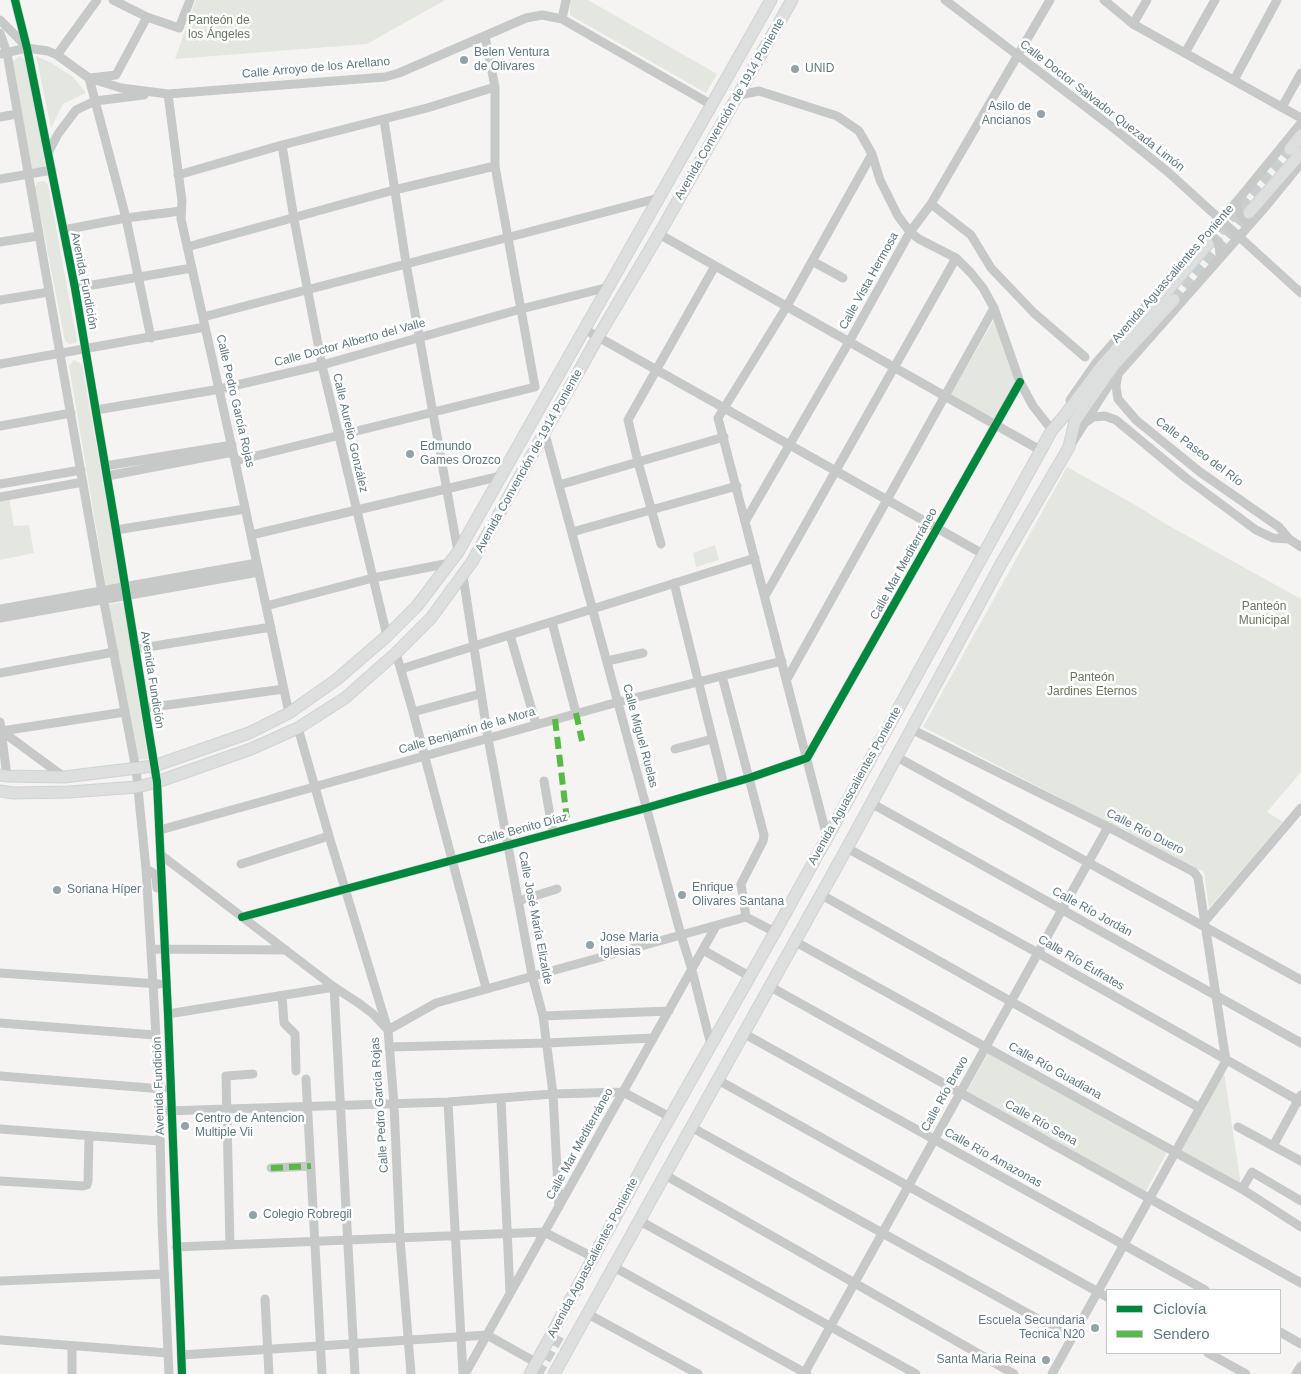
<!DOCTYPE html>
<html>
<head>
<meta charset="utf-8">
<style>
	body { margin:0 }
	#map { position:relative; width:1301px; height:1374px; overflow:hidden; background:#f5f4f3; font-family:Arial,sans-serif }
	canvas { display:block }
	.legend { position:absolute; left:1106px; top:1289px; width:175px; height:65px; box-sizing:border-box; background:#fff; border:1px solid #bfc9cc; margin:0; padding:6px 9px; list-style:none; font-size:15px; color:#5f777f }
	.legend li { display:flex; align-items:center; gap:10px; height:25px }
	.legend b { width:25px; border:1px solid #bfc9cc }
</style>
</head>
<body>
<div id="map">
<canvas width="1301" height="1374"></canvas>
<ul class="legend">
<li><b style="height:6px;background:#00873e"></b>Ciclovía</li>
<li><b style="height:6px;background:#58b947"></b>Sendero</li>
</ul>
</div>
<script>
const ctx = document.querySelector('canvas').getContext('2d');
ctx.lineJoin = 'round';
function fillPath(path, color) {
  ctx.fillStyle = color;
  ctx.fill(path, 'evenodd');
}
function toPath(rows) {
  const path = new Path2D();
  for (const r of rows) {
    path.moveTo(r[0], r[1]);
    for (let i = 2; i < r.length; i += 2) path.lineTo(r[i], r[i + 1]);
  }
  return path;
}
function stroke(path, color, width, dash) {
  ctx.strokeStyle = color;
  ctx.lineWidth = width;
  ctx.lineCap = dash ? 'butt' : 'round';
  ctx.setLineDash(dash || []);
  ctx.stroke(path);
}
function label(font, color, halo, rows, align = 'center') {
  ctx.font = font + ' Arial,sans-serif';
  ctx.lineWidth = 5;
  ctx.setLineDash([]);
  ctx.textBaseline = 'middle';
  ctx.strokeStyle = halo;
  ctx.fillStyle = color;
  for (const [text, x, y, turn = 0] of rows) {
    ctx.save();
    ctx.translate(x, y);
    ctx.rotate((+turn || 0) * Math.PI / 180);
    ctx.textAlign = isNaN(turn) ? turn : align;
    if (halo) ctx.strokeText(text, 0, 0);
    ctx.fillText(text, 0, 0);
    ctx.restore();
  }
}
fillPath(toPath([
	[196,0,445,0,367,44,175,59],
	[570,0,588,0,717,74,706,93,570,15],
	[20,56,26,60,46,168,31,170,13,61],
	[36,56,50,62,73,77,86,93,63,104,51,128],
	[44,181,48,184,77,340,76,343,69,344,65,341,35,187,38,182],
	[995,318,1016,382,993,422,950,396],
	[74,360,82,364,121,584,106,587,69,366],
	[1067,467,1139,507,1164,523,1301,599,1301,772,1267,812,1283,822,1209,908,1204,872,923,727],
	[9,498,14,526,29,525,34,553,0,560,0,500],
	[715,545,719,560,696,567,693,553],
	[124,602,148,759,135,760,108,605],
	[989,1052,1167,1152,1146,1191,966,1093],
	[1224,1072,1241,1185,1180,1150]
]), '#e4e6e0');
stroke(toPath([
	[1208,244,1290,149],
	[1174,300,1249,213],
	[537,1374,559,1336]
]), '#c8ced0', 11, [11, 5.5]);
const major = toPath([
	[1290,149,1301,135],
	[1249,213,1301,153],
	[0,775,7,776,64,777,154,766,249,733,289,713,336,680,387,636,417,606,458,552,771,0],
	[0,791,13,793,69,792,137,787,157,782,251,749,298,728,345,698,396,653,431,618,472,562,598,337,659,234,792,0],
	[530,1374,656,1142,775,932,1052,430,1065,415,1100,368,1208,244],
	[554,1374,847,848,1001,564,1069,447,1075,421,1114,365,1174,300]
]);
stroke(major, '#d1d2d3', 13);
stroke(toPath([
	[15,0,27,48,75,288,116,530,157,782,168,1014,182,1374],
	[113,0,147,17,179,28,190,0],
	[945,0,1116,130,1168,172,1301,293],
	[1104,0,1133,24,1301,118],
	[562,19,566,0],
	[0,20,26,46],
	[1133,24,1147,0],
	[0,33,7,53,102,592,136,769,146,869,153,984,159,1089,162,1223,169,1374],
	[485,36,495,87,495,166,535,387],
	[1185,53,1215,0],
	[0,54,27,48,48,51,57,55,89,78,126,218,151,338],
	[57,55,97,0],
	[89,78,121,88,168,94,385,77,399,73,526,18,542,15,562,19,712,105],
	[90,78,116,75,147,17],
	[1234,80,1277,0],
	[168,94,182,201,181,219,235,461,289,713],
	[739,95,759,91,837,116,859,131,872,154,880,180,898,216,910,232,919,239,956,258,971,273,983,288,994,308,1020,382,1033,406,1052,430,1054,426],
	[1282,107,1301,73],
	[0,117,17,114],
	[384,120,406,263,458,552],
	[282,145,294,219,322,365,387,636],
	[48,153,58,134,76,110,95,101,144,95],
	[178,175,282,145,427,108,495,87],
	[0,179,52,170],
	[1238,200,1238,208,1241,216,1251,223],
	[931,204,971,235,991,268,1034,313,1085,357],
	[63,230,126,218,181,211],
	[659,234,1040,450],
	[1206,237,1213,237,1219,242,1220,257],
	[0,242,38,236],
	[187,247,394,190,495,166],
	[812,261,843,278],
	[75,288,192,268],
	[0,300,49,292],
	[203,317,659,198],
	[584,329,983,554],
	[0,364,205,327],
	[1118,374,1116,386,1118,399,1136,420,1200,472,1279,527,1289,539,1301,547],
	[1070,400,1095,364,1238,200,1301,123],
	[96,410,220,389,322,365,521,309,609,287],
	[1086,422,1093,417,1105,416,1116,420,1186,478,1256,530,1273,538,1289,539],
	[0,426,71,413],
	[545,434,681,935,692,970,711,1045],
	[1072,443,1110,383,1267,205,1301,163],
	[235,461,535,387],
	[105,466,232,445],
	[107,476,233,452],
	[0,484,81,470],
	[559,485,724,437],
	[0,497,83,482],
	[746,520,849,342,910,232,931,204,1050,0],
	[116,530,245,509],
	[572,532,737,486],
	[251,535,501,476],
	[661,544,638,462,628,420,715,266],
	[463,576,488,738,532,975,543,1016,553,1094,559,1207],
	[674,583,724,785],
	[765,596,956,258],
	[266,606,373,578,450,563],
	[0,609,257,563],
	[0,618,259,572],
	[552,622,576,713],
	[510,635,536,724],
	[136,649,271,627],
	[396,653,413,712,486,988],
	[607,661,643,653],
	[401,669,755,558],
	[0,673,114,652],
	[722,676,764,835,763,841,741,884,746,917],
	[787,679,994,308],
	[146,708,284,689],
	[413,712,480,694],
	[0,722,7,776],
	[298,728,329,836,388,1030,394,1104,400,1238,411,1374],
	[911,729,1108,827,1194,872,1198,878,1226,1061,1052,1374],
	[0,730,64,777],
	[2,731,125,712],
	[675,749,712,739],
	[897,757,1301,980],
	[544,781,553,833],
	[871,803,1301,1043],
	[160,830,618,702,782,661],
	[827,837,718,418,787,306,872,154],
	[847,848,1038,953,1301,1102],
	[161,855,334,987,360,1004,373,1014,388,1030,436,1003,746,917,775,932],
	[241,864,329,836],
	[146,869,153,873,156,877,157,888],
	[820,894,1200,1108],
	[518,901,557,889],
	[242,917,646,808,749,778,807,758,1020,382],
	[1205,921,1301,808],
	[794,941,1175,1152,1242,1189,1301,1227],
	[151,949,286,950],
	[703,950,749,976],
	[0,973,159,984],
	[769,986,1301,1283],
	[282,996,284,1023,295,1034,296,1071],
	[168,1014,334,987,355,1374],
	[543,1016,669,1011],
	[0,1023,155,1035],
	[743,1033,1205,1290],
	[389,1047,547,1043,653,1038],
	[0,1076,163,1089],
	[306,1079,322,1374],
	[718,1080,1107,1297],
	[501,1099,510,1293],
	[448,1102,463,1374],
	[165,1111,448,1102,553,1094,623,1092,670,1117],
	[691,1127,1072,1338],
	[1238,1127,1301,1161],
	[0,1129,160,1141],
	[1273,1146,1301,1095],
	[271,1168,311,1166],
	[665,1175,1014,1374],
	[0,1181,83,1186,87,1185,88,1181,89,1136],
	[1242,1189,1252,1172,1301,1201],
	[640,1221,916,1374],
	[230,1245,226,1076,253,1074],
	[176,1247,544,1232,593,1257],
	[614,1267,807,1374],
	[0,1281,164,1274],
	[265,1299,269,1374],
	[588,1314,698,1374],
	[1280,1332,1301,1344],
	[0,1340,168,1353],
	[1208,1353,1246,1374],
	[181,1355,487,1335,537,1363],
	[72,1374,72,1347],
	[465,1374,716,926],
	[804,1374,1108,827],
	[1296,1374,1301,1366]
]), '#c7c9c9', 9);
stroke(major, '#dddede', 11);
stroke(toPath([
	[576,713,582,741],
	[555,719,568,829],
	[271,1168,311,1166]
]), '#58b947', 6, [12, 6]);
stroke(toPath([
	[15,0,27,48,75,288,116,530,157,782,168,1014,182,1374],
	[242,917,646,808,749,778,807,758,1020,382]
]), '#00873e', 8);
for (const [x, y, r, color] of [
	[464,60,5,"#94a3a8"],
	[795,69,5,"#94a3a8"],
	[1041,114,5,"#94a3a8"],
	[410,454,5,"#94a3a8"],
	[57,890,5,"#94a3a8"],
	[682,895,5,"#94a3a8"],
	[590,945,5,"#94a3a8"],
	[185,1126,5,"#94a3a8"],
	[253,1215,5,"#94a3a8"],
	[1095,1328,5,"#94a3a8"],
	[1046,1360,5,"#94a3a8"]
]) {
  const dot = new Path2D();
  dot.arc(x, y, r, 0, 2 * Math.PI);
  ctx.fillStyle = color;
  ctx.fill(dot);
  stroke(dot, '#fff', 2);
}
label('12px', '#67775e', '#fff', [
	["Panteón de",219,21],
	["los Ángeles",219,35],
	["Panteón",1264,607],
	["Municipal",1264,621],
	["Panteón",1092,678],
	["Jardines Eternos",1092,692]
]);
label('12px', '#5f777f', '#fff', [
	["Belen Ventura",474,53],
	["de Olivares",474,67],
	["UNID",805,69],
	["Asilo de",1031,107,"right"],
	["Ancianos",1031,121,"right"],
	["Edmundo",420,447],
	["Games Orozco",420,461],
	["Enrique",692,888],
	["Olivares Santana",692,902],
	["Soriana Híper",67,890],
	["Jose Maria",600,938],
	["Iglesias",600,952],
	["Centro de Antencion",195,1119],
	["Multiple Vii",195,1133],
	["Colegio Robregil",263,1215],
	["Escuela Secundaria",1085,1321,"right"],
	["Tecnica N20",1085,1335,"right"],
	["Santa Maria Reina",1036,1360,"right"]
], 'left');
label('12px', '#5f777f', '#fff', [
	["Calle Arroyo de los Arellano",316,68,-5],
	["Calle Doctor Salvador Quezada Limón",1102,106,38],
	["Avenida Convención de 1914 Poniente",730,109,-60],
	["Avenida Aguascalientes Poniente",1173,274,-49],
	["Avenida Fundición",84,281,79],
	["Calle Vista Hermosa",869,281,-61],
	["Calle Doctor Alberto del Valle",350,343,-15],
	["Calle Pedro García Rojas",235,401,77],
	["Calle Aurelio González",350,433,77],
	["Calle Paseo del Río",1199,452,37],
	["Avenida Convención de 1914 Poniente",529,461,-61],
	["Calle Mar Mediterráneo",904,564,-61],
	["Avenida Fundición",152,680,81],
	["Calle Benjamín de la Mora",467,731,-16],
	["Calle Miguel Ruelas",640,736,75],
	["Avenida Aguascalientes Poniente",855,786,-61],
	["Calle Benito Díaz",523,829,-15],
	["Calle Río Duero",1145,832,27],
	["Calle Río Jordán",1092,912,29],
	["Calle José María Elizalde",535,918,79],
	["Calle Río Éufrates",1081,963,30],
	["Calle Río Guadiana",1055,1071,29],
	["Avenida Fundición",159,1086,-92],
	["Calle Río Bravo",945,1094,-61],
	["Calle Pedro García Rojas",380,1105,-94],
	["Calle Río Sena",1041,1123,29],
	["Calle Mar Mediterráneo",580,1144,-61],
	["Calle Río Amazonas",993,1158,29],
	["Avenida Aguascalientes Poniente",593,1258,-62]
]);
</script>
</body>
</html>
